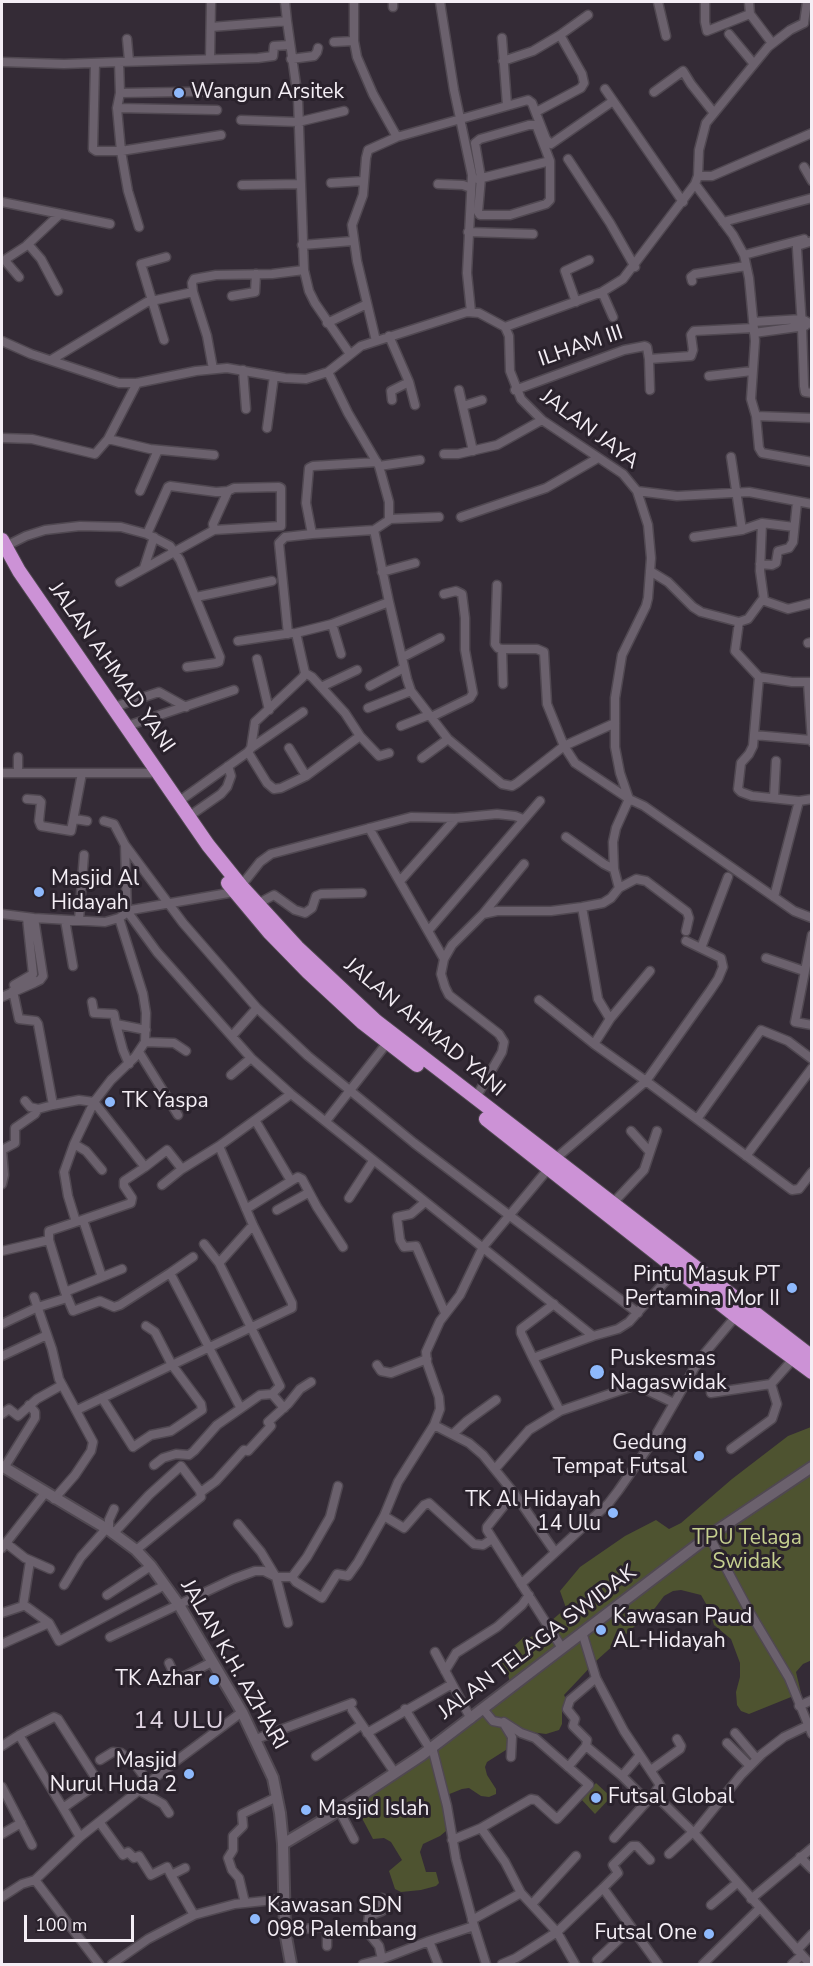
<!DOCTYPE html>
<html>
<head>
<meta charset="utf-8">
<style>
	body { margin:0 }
	#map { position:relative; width:813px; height:1966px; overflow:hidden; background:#342b36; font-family:"Nunito Sans",sans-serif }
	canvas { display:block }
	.frame { position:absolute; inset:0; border:3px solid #f4eef5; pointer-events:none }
	.scale { position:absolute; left:24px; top:1915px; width:110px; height:27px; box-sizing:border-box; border:3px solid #f4eef5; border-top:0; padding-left:8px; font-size:18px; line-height:21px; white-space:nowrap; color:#f4eef5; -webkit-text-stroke:4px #2a222c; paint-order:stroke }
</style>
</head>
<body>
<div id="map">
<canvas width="813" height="1966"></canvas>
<div class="frame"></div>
<div class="scale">100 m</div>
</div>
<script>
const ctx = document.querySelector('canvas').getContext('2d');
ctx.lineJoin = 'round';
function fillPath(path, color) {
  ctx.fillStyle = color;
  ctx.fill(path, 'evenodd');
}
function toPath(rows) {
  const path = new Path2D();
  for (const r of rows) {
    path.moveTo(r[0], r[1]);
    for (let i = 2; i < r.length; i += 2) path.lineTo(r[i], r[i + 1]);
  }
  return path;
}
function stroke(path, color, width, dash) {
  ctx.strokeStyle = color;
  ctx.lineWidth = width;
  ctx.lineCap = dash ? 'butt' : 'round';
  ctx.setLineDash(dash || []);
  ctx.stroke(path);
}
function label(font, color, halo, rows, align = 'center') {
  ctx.font = font + ' "Nunito Sans",sans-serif';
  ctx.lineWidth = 6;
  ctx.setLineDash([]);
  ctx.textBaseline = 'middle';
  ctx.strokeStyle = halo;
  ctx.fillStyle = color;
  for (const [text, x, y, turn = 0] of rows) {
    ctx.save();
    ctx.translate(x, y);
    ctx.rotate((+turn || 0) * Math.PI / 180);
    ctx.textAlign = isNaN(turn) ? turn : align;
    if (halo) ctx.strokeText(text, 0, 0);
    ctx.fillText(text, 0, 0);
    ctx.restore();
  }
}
fillPath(toPath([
	[811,1427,812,1660,803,1664,796,1672,801,1693,749,1714,741,1711,737,1705,736,1692,740,1677,740,1663,731,1639,714,1625,709,1609,701,1595,681,1590,673,1591,664,1596,655,1608,596,1661,564,1695,566,1699,562,1708,562,1724,559,1730,546,1734,523,1731,506,1733,510,1743,509,1748,487,1762,485,1767,487,1775,496,1789,496,1794,489,1797,481,1796,469,1788,462,1789,442,1797,446,1831,440,1836,423,1844,420,1852,426,1872,436,1872,439,1883,436,1886,421,1890,401,1892,395,1889,389,1871,402,1860,391,1842,384,1838,373,1839,354,1803,510,1683,508,1674,499,1663,501,1658,524,1637,529,1638,536,1634,566,1608,560,1591,580,1567,625,1536,656,1520,669,1529,681,1523,732,1479,788,1436],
	[596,1783,611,1797,595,1814,581,1799]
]), '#4e5330');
const minor = toPath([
	[354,2,354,41,357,57,373,94,397,137],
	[393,2,393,7],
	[440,2,454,90,472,175,467,273,471,312],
	[658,2,666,36],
	[705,2,705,22,707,31,750,14],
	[749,2,750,14,772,43],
	[287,21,298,99,304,270,309,291,315,303,350,354],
	[804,23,807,2],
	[211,27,287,21,285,2],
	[729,34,754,64],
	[502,38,507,105],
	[127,39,129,61],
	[334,42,354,41],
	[210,59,211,2],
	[291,59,314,56,317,52,318,48],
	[503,61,533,51,560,35,588,15],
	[2,62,64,64,119,62,120,93,117,108,217,110],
	[119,62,258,58,273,56,274,46,290,45],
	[95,63,93,149,96,151,121,151,128,191,139,227],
	[605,89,683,202],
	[654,92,683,71,691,84,714,113],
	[120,93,242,91],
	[117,108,121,151,221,135],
	[536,112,581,88,584,83,582,74,560,35],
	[241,120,298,122,344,111],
	[529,125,535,125,537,127,550,161,550,200,546,204,510,215,480,215,478,212,481,178,475,143,480,139,529,125],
	[568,159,610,223,635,267],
	[804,167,812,181],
	[698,176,712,176,812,133],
	[478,179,550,161],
	[331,183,364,181],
	[438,184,463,185,471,188],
	[695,184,733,235,744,255,749,278,755,341,751,399,756,416,812,418],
	[242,185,300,184],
	[2,202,110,224],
	[723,222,812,198],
	[468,232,533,234],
	[812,241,797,246,797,249,802,327,804,386,805,392,812,393],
	[28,244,41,259,58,291],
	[302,245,353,241],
	[744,255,804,239],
	[19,277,7,263,6,259,26,246,60,214],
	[692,281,691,277,695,274,746,266],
	[193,292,207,336,213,369],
	[602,292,613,317],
	[232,296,255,292,256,274],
	[576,302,565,271,589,260],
	[753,322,802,319,811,324],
	[327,323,367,304],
	[505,327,602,292,623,279,695,184,698,176,699,150,706,123,768,47,790,30,804,23],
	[754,333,805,326],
	[389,336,409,382,391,391,392,400],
	[164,340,141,264,166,257],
	[2,341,31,354,119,383,137,383,196,371,227,368,285,378,306,379,328,372,361,346,467,312,479,313,505,327,509,336,510,371,521,399,542,420,623,474,637,491,648,525,651,558,648,598,646,606,622,655,615,698,615,747,620,773,629,799],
	[376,341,357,261,352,225,363,195,366,158,368,150,397,137,528,100,532,103,546,139,551,144,613,101],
	[649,359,691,356,693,350,691,335,694,331,754,328],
	[51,360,147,302,193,292,192,283,194,279,216,275,272,274,304,270],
	[243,370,246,409],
	[709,376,752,371],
	[409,382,415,405],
	[459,390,473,451],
	[515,390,624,350,645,346,647,347,649,359,650,390],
	[463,406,482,400],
	[756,416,759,448,762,453,812,462],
	[267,428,274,376],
	[2,438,32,439,95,454,108,439,137,383],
	[108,439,150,449,214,455],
	[444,454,458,454,497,445,542,420],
	[379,466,420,460],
	[140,491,158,450],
	[637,491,677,496,749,492,812,504],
	[461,517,546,488,598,458],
	[390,519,439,517],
	[762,523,760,571,764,600],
	[214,530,213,524,228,491],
	[742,530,762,523,794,527],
	[312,534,374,530],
	[694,537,742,530,731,457],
	[4,547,26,536,45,530,80,526,121,527,147,534,170,546,180,560,220,657,219,662,216,663,187,667],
	[760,564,772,565,776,563,778,551,789,548,793,542,797,502],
	[144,568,154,537],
	[650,571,668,582,693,607,701,612,739,622,748,619,762,600,788,609,812,603],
	[382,572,415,563],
	[120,582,214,530,281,526,281,488,279,487,234,488,228,491,216,492,170,486,168,487,147,534],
	[497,585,495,644,498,648,502,649,537,649,544,652,547,704,564,746,575,763,629,799,644,806,794,911,812,918],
	[196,597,272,581],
	[389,602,407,679,411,691,448,739,502,784,512,786,517,783,564,746,615,723],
	[739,622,735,651,759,677,792,682,812,682],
	[332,624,341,654],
	[288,634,279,543,285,537,312,534,306,503,309,468,313,466,377,462],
	[238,641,292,633],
	[808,643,812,642],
	[502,649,503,684],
	[403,657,440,638],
	[257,659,269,710],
	[305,673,312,677,345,713,360,736],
	[759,677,753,746,749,754,741,763,738,789,741,792,752,796,799,801],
	[808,683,812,742],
	[370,686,404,668],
	[321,687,357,670],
	[114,707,159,692,186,707],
	[368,708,411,691],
	[431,717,470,698,473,693,465,650,465,618,462,594,456,591,444,594],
	[127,726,234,690],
	[401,726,429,715],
	[754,735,811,740],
	[251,748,303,712],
	[289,748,306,776],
	[248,752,267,783,274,789,281,788,306,776,360,736,379,756,389,753],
	[18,757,18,773,150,773],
	[422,758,448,739],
	[2,773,18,773],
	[774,798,776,761],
	[27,799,39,800,41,802,39,821,41,826,71,831,82,773],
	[178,802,248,752,251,748,255,722,303,677,305,673,296,633,332,624,389,602,374,530,389,520,389,502,379,466,348,413,328,372],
	[188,817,221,794,227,787,231,776,228,766],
	[75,819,87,821],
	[104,821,114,824,125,845,183,923,257,1008,308,1056,414,1143,638,1313],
	[369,828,444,959],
	[566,837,604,864,614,869],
	[125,845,127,911,157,952,251,1058,291,1094,593,1336,618,1329,629,1322,677,1268],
	[400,881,456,818],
	[241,886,260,862,271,854,411,817,456,818,497,814,515,816,523,819],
	[619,888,636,879,646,881,687,912,689,918,686,931],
	[774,897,799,801,812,799],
	[257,904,274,895,295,910,305,913,312,908,316,896,321,894,362,893],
	[582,907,598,999,610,1019,594,1044],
	[2,914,34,918,105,922,119,918,131,910,234,892],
	[483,914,524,864],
	[119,918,143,994,146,1013,145,1042,135,1057,111,1080,94,1102,74,1144,64,1172,68,1196,76,1222,49,1231,49,1240,65,1292,73,1311,100,1301,114,1307,120,1305,170,1273,239,1405],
	[65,920,73,966],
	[79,920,84,855],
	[428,931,540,801],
	[812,935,795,1022,812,1025],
	[686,941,721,958,723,967,718,979,710,991,646,1081,792,1190,799,1189,812,1172],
	[701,948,728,877],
	[766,958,804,971],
	[34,983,40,980,43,976,34,918],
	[14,985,33,974,27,918],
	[13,991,19,1019,36,1021,38,1024,53,1105,79,1100,94,1102,145,1167,167,1150,182,1169,219,1146],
	[2,997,34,983,34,981],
	[539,1000,594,1044,646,1081,555,1159],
	[92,1002,94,1013,114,1014,116,1024,146,1030],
	[610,1019,650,971],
	[116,1024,123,1050,129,1064],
	[232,1036,257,1008],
	[145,1042,174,1043,186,1051],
	[139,1052,178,1115],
	[231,1075,251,1058],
	[475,1099,502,1052,504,1042,499,1034,449,995,445,987,441,974,444,959,452,945,483,914,497,911,551,911,582,907,603,903,611,898,619,888,614,869,613,842,616,828,629,799],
	[25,1101,30,1107,38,1109],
	[697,1119,761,1030,788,1041,812,1059],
	[255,1120,291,1181,298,1177,302,1179,317,1207,343,1247],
	[326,1121,387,1043],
	[631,1131,649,1151],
	[74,1144,86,1151,102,1170],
	[2,1150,15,1143,15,1128,35,1114,38,1109,53,1105],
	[2,1150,4,1175,2,1184],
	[746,1156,812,1068],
	[162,1185,182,1169],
	[349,1198,373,1161],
	[424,1203,411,1214,397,1217,400,1240,404,1247,416,1246,445,1313],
	[613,1203,644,1170,657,1131],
	[246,1209,291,1181],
	[277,1210,308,1193],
	[83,1220,102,1277],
	[76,1222,131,1203,132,1198,124,1186,124,1181,145,1167],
	[253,1225,219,1263,280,1386,272,1394,284,1408],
	[204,1244,219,1263],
	[2,1251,49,1240],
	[170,1273,193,1257],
	[65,1292,122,1269],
	[34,1297,52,1349,59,1379,93,1442,91,1451,75,1475,54,1499],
	[2,1324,38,1307,67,1298],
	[2,1356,47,1335],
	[533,1358,521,1333,521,1329,554,1304],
	[377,1365,381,1371,391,1373,427,1359],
	[711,1393,771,1384],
	[102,1398,133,1447,151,1435,171,1431,202,1410,201,1404,172,1365,155,1332,146,1326],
	[77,1410,292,1308,292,1303,253,1225,219,1146,291,1094],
	[560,1411,533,1358,593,1336],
	[2,1414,9,1409,18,1416,37,1399,62,1385],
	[434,1425,469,1443,483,1455,514,1493,555,1552],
	[453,1434,467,1421,496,1400],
	[731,1449,772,1419,777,1404,771,1384,794,1358],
	[154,1465,163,1458,176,1454,189,1455,194,1451,217,1425,260,1395,272,1394],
	[4,1468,35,1418,35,1412,29,1405],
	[495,1469,529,1430,560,1411,633,1386,638,1386,674,1403],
	[201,1492,216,1481,244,1450,248,1451,271,1426,268,1422,288,1404,300,1389,311,1382],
	[514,1493,487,1527,487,1530,562,1648],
	[384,1516,404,1528,424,1505,429,1503,474,1544,483,1545,492,1539],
	[238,1524,261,1552,276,1577,288,1623],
	[109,1530,109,1520,114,1509],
	[113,1534,149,1495,181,1466,200,1491,201,1497,136,1550],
	[709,1536,749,1611,789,1678,812,1734],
	[6,1543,25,1558,50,1569],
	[2,1548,45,1493],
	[292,1577,296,1582,322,1598,337,1574,348,1576,358,1562,384,1516,398,1482,434,1425,440,1409,439,1397,427,1363,426,1352,440,1321,460,1295,483,1247,549,1168],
	[521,1584,608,1504,618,1491,650,1445,699,1360,736,1316],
	[64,1585,81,1557,106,1529],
	[107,1595,151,1566],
	[27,1607,49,1623],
	[2,1613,23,1606,30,1561],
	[582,1632,596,1678,624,1731,660,1785,654,1794,694,1833,810,1964],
	[110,1637,233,1579,255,1571,264,1571,276,1577,292,1577,307,1557,330,1517,338,1486],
	[2,1644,49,1623,59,1641,165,1585],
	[435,1652,471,1719],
	[169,1663,177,1680,212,1662],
	[445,1671,456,1653,497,1627,522,1605,529,1595],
	[596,1678,570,1700,567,1709,575,1719,573,1726,587,1740,586,1746,622,1776,647,1801],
	[799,1706,812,1700],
	[405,1709,430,1749],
	[483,1709,493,1721,503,1723],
	[352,1710,395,1773],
	[504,1724,512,1737,511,1757],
	[367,1733,452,1684],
	[735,1733,757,1759],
	[256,1739,352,1703],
	[727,1743,750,1766],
	[2,1746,19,1735,54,1717,58,1719,95,1777,94,1786,63,1808,19,1735],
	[432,1747,447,1806,456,1859,474,1926,429,1941,438,1964],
	[316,1756,361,1725],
	[100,1760,113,1752,121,1753,134,1763,149,1783],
	[568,1767,586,1746],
	[651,1770,680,1749,681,1746,677,1739],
	[622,1776,640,1755],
	[2,1787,32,1845],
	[140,1791,163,1804,169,1813],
	[63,1808,80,1837],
	[339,1810,354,1839],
	[100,1823,123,1855,128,1852,134,1858,139,1856,151,1875,167,1867,171,1875],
	[694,1833,741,1775,762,1754,784,1737,807,1726],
	[2,1834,21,1823],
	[614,1838,650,1798],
	[452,1840,481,1828,531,1799,536,1800,557,1819,589,1785,535,1738,521,1733,504,1722],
	[669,1854,693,1832],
	[800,1857,812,1869],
	[185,1868,171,1875,194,1915],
	[35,1880,80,1837,176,1761,242,1712],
	[35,1880,99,1964],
	[603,1888,618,1873,613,1865,632,1846,637,1846,650,1860],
	[521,1893,557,1932,575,1964],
	[2,1897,22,1884,35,1880],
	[382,1898,382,1911,369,1916,368,1923,370,1935,379,1946,382,1959],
	[751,1899,812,1848],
	[245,1903,239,1878,232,1870,228,1858,233,1850,233,1836,243,1826,242,1814,277,1797],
	[532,1904,576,1856],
	[711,1905,737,1883],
	[472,1920,521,1893,505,1862,481,1828],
	[474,1926,486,1964],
	[285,1931,323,1927,327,1932,327,1946],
	[797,1950,812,1934],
	[597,1960,631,1928],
	[112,1964,148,1939,194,1915,235,1904,284,1899],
	[363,1964,382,1959,429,1941],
	[502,1964,516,1958,557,1932,603,1888,658,1964],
	[703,1964,759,1909],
	[792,1964,802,1955]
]);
const tertiary = toPath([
	[2,1466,109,1530,136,1550,151,1566,179,1605,242,1712,273,1778,280,1813,283,1844,285,1931,291,1964],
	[283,1844,330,1816,422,1755,709,1536,812,1467]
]);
const trunk = toPath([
	[2,540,19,571,208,845,241,886,297,947,376,1021,812,1357],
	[228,883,269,932,308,972,363,1023,417,1065],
	[486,1119,736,1316,812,1372]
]);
stroke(minor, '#504851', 11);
stroke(tertiary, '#504851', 14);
stroke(trunk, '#504851', 16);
stroke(minor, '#6b616d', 8);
stroke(tertiary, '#6b616d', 10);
stroke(trunk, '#cc92d6', 14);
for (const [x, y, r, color] of [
	[179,93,6,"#8eb9fc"],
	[39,892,6,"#8eb9fc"],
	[110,1102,6,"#8eb9fc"],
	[792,1288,6,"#8eb9fc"],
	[597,1372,8,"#8eb9fc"],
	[699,1456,6,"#8eb9fc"],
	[613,1513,6,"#8eb9fc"],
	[601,1630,6,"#8eb9fc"],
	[214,1680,6,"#8eb9fc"],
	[189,1774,6,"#8eb9fc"],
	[596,1798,6,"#8eb9fc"],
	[306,1810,6,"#8eb9fc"],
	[255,1919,6,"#8eb9fc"],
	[709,1934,6,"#8eb9fc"]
]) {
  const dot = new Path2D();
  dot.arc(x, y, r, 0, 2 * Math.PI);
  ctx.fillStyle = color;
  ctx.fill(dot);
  stroke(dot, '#2a222c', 2);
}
label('21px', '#f4eef5', '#2a222c', [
	["Wangun Arsitek",191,93],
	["Masjid Al",51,880],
	["Hidayah",51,904],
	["TK Yaspa",122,1102],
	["Pintu Masuk PT",780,1276,"right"],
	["Pertamina Mor II",780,1300,"right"],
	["Puskesmas",610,1360],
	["Nagaswidak",610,1384],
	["Gedung",687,1444,"right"],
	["Tempat Futsal",687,1468,"right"],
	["TK Al Hidayah",601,1501,"right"],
	["14 Ulu",601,1525,"right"],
	["Kawasan Paud",613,1618],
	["AL-Hidayah",613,1642],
	["TK Azhar",202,1680,"right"],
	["Masjid",177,1762,"right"],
	["Nurul Huda 2",177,1786,"right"],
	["Futsal Global",608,1798],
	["Masjid Islah",318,1810],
	["Kawasan SDN",267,1907],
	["098 Palembang",267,1931],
	["Futsal One",697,1934,"right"]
], 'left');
label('21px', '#f4eef5', '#2a222c', [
	["ILHAM III",581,347,-19],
	["JALAN JAYA",589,430,37],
	["JALAN AHMAD YANI",111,668,55],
	["JALAN AHMAD YANI",424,1028,40],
	["JALAN TELAGA SWIDAK",538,1643,-37],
	["JALAN K.H. AZHARI",233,1665,60]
]);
label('21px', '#c6d08f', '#2a222c', [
	["TPU Telaga",747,1539],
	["Swidak",747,1563]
]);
ctx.letterSpacing = '1.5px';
label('24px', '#e0d4e2', '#2a222c', [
	["14 ULU",179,1722]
]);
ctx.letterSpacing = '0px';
</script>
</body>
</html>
